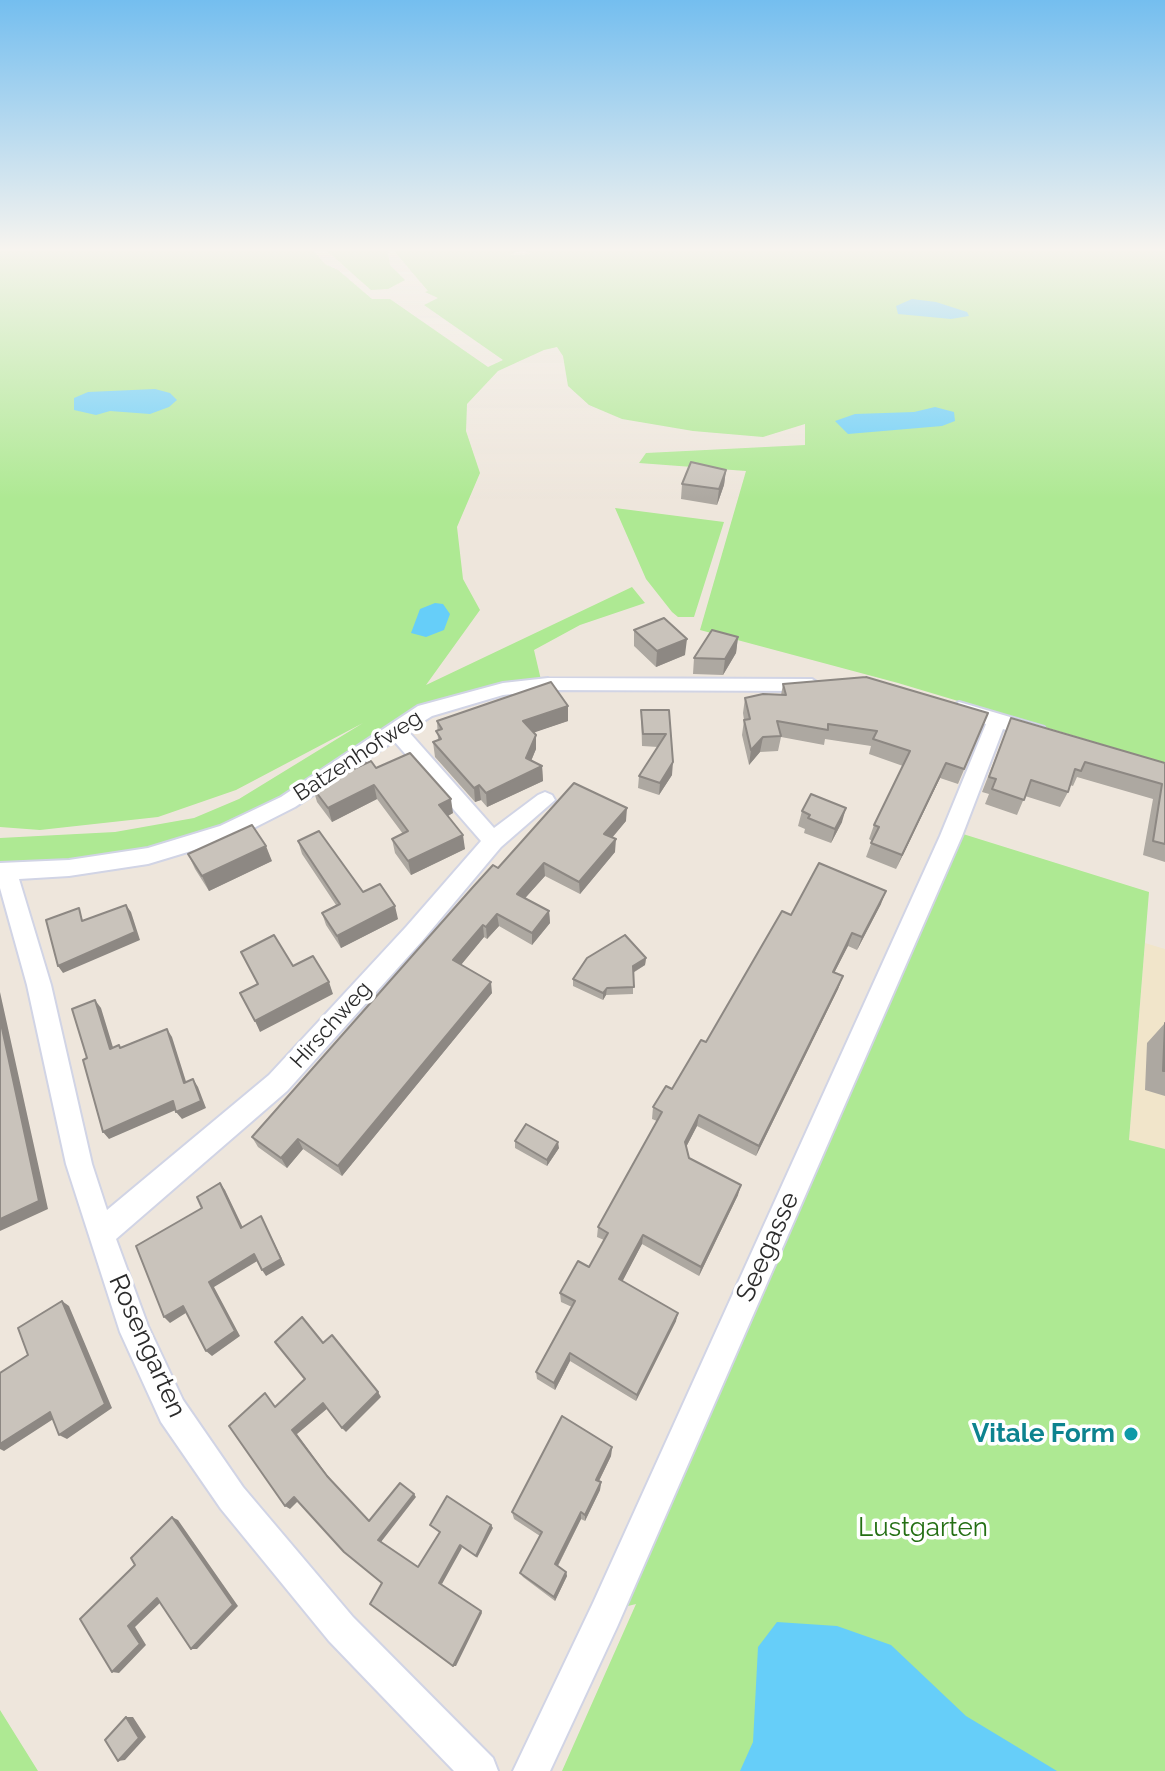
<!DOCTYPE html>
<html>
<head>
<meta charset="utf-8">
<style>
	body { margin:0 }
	canvas { display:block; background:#eee6dc }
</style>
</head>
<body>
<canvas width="1165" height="1771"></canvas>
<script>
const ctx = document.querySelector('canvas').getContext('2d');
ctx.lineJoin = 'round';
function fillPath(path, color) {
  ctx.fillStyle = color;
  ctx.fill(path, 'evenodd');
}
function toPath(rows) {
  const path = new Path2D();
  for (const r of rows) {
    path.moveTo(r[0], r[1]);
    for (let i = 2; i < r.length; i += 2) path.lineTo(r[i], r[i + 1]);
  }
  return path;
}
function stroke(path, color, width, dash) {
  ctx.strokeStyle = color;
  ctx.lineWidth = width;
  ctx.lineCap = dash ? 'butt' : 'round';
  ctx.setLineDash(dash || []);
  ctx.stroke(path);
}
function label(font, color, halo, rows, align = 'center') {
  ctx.font = font + ' Raleway,sans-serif';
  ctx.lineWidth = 7;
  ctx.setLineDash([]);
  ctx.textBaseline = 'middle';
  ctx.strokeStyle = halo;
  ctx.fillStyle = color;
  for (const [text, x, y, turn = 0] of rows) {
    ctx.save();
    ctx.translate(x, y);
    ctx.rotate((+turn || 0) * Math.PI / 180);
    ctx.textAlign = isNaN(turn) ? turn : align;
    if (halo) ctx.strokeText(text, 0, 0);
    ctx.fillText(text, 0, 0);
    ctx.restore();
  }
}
fillPath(toPath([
	[1145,943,1165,949,1165,1149,1129,1141]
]), '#f1e5ca');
fillPath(toPath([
	[0,251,314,251,325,264,338,270,372,299,390,299,488,367,503,360,424,305,438,298,425,292,428,291,394,251,521,251,509,255,531,254,525,251,1165,251,1165,763,898,683,700,630,746,471,639,463,646,453,805,445,805,424,763,437,693,431,622,419,589,405,568,386,563,356,557,347,544,350,498,371,467,404,466,431,480,473,457,527,463,579,480,610,426,685,632,587,645,603,580,625,534,650,541,680,417,707,287,797,241,820,190,838,127,854,0,866,0,838,115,832,194,818,239,799,363,723,236,790,158,817,40,830,0,827],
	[327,251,388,251,390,265,405,280,388,289,371,290],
	[615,508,724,522,694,617,678,617,672,612,646,579],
	[963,834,1149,892,1129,1140,1165,1149,1165,1771,562,1771,636,1604,624,1607],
	[0,1710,38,1771,0,1771]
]), '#aee993');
fillPath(toPath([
	[912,299,936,302,967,312,969,316,951,319,898,314,896,306],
	[155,389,170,393,177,400,169,407,150,414,110,411,96,415,74,410,74,398,88,392],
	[935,407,954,412,955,421,942,426,848,434,835,421,855,414,914,412],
	[435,603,443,604,450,614,444,630,426,637,411,633,420,609],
	[777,1622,837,1626,891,1645,966,1716,1057,1771,740,1771,753,1742,758,1647]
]), '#66cef9');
const minor = toPath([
	[548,678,812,679,821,685,812,691,548,690,503,695,432,716,408,731,494,828,538,795,545,792,552,795,555,800,501,847,422,941,287,1091,116,1239,148,1326,183,1400,243,1487,353,1617,493,1758,498,1771,454,1771,329,1641,221,1509,161,1422,120,1332,66,1164,27,985,0,888,0,863,69,860,148,848,220,826,281,797,418,706,503,683,548,678],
	[394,741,481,841,406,927,269,1075,107,1210,92,1164,51,985,19,879,69,876,148,864,234,838,295,807,394,741],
	[959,702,1044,727,1047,732,1037,739,1003,729,962,836,617,1627,550,1771,513,1771,593,1603,940,836,986,724,952,714,949,709,959,702]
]);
stroke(minor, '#d1d4e5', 4);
fillPath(minor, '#fff');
fillPath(toPath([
	[726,470,724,485,717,505,681,499,682,484],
	[634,630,685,655,656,667,634,646],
	[738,637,736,653,723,675,693,674,694,658],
	[783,684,988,713,958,784,940,778,896,869,866,857,872,841,869,839,874,825,903,766,869,754,871,746,825,739,824,745,781,737,778,751,760,752,749,765,742,735,744,720,743,713,745,698,781,695],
	[641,710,669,710,672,775,659,795,638,788,639,776,658,747,642,746],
	[1011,718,1165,763,1165,862,1143,855,1153,799,1077,777,1073,786,1070,785,1068,792,1060,807,1025,796,1017,815,985,804,989,794,982,792],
	[437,721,568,721,534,732,536,749,531,761,542,766,543,781,487,807,481,800,475,802,435,757,433,742,438,740],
	[376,768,453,813,448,816,465,849,411,875,395,853,392,839,403,834,377,799,332,822,317,802,313,788],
	[802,811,842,822,831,843,804,833,805,829,798,826],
	[626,821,612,838,615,852,580,894,545,876,525,898,549,911,550,923,532,945,499,926,487,939,484,937,461,965,492,993,342,1176,303,1149,287,1168,258,1147,252,1137,498,868],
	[298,841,363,892,398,919,341,948,326,925,322,913,336,905,302,854],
	[188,854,272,861,209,891,195,869],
	[881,904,857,950,848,946,834,973,843,976,838,989,756,1156,697,1126,686,1147,689,1158,738,1195,699,1276,642,1244,622,1281,676,1321,636,1401,570,1361,555,1390,537,1379,536,1372,572,1307,561,1302,560,1293,589,1267,604,1240,597,1237,598,1227,657,1121,652,1119,653,1107,672,1089,706,1042,791,915],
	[646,958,645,965,633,973,633,994,606,995,603,1000,573,986,573,979],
	[1165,1023,1165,1096,1145,1090,1147,1043],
	[515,1141,559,1148,547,1166,515,1148],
	[612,1447,611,1456,599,1481,601,1482,600,1490,585,1521,581,1519,558,1566,566,1572,567,1576,555,1601,523,1577,520,1573,540,1536,514,1519,512,1512]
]), '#ada8a1');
fillPath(toPath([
	[726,470,724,485,717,505,719,489],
	[738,637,736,653,723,675,725,659],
	[687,639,685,655,656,667,657,651],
	[568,706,568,721,524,736,523,721],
	[536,735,536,749,526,773,526,758],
	[763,737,760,752,749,765,751,750],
	[673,762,672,775,659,795,660,783],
	[946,763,940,778,896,869,902,855],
	[542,766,543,781,487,807,486,793],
	[374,785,377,799,332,822,328,808],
	[479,785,481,800,475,802,474,788],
	[451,799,453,813,442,819,439,805],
	[627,808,626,821,604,847,604,834],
	[846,808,842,822,831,843,835,829],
	[463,835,465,849,411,875,408,861],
	[616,839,615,852,580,894,579,882],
	[266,846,272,861,209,891,202,876],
	[544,863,545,876,518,906,517,894],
	[886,891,881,904,857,950,862,937],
	[126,905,131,912,140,940,63,973,58,966],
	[395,906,398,919,341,948,337,936],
	[549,911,550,923,532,945,532,933],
	[497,914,499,926,487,939,486,927],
	[483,925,484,937,455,972,453,960],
	[852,933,848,946,828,985,833,972],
	[646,958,645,965,632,973,633,966],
	[843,976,838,989,756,1156,759,1146],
	[329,982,333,994,260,1032,255,1021],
	[491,982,492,993,342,1176,338,1166],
	[607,988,606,995,603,1000,603,993],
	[0,992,48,1209,0,1231],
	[95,1000,101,1008,116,1057,110,1049],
	[167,1029,172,1037,189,1091,184,1083],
	[193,1079,198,1087,206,1108,182,1119,176,1112],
	[173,1101,178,1109,109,1139,103,1132],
	[699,1115,697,1126,683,1153,685,1142],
	[298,1139,303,1149,287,1168,281,1158],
	[558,1142,559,1148,547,1166,547,1160],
	[220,1183,225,1190,246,1234,241,1228],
	[741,1185,738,1195,699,1276,701,1267],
	[261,1216,285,1265,266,1276,262,1270],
	[643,1235,642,1244,619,1288,619,1279],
	[254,1254,259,1260,214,1287,240,1336,212,1356,206,1351,209,1282],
	[62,1301,69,1306,112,1408,67,1439,59,1435],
	[183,1306,189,1311,170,1323,164,1317],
	[678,1313,676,1321,636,1401,637,1395],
	[570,1353,570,1361,555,1390,554,1383],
	[378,1392,381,1397,346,1432,342,1428],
	[323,1403,328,1408,297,1434,331,1480,372,1524,327,1476,292,1430],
	[50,1412,58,1416,4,1451,0,1449,0,1444],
	[612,1447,611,1456,596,1487,596,1480],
	[601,1482,600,1490,585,1521,585,1515],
	[414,1494,416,1497,381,1542,378,1540],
	[294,1497,299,1500,290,1509,285,1506],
	[581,1512,581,1519,556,1569,555,1564],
	[172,1517,178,1520,238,1606,197,1649,191,1649],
	[491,1525,493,1528,477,1558,476,1556],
	[460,1545,462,1548,442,1584,439,1583],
	[566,1572,567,1576,555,1601,554,1597],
	[157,1598,163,1600,135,1627,146,1645,119,1673,112,1672,128,1626],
	[481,1611,482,1613,456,1666,453,1666],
	[126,1717,133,1717,146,1737,125,1760,118,1761]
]), '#8d8883');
const building = toPath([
	[691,462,726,470,719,489,682,484,691,462],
	[664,618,687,639,657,651,634,630,664,618],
	[712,630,738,637,725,659,694,658,712,630],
	[866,677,988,713,964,769,946,763,902,855,871,843,879,827,874,825,910,751,873,739,877,731,828,724,828,730,777,721,781,736,763,737,751,750,744,720,750,719,745,698,763,694,786,695,783,684,866,677],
	[551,682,568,706,523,721,536,735,526,758,542,766,486,793,479,785,474,788,433,742,441,739,436,731,442,729,437,721,551,682],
	[641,710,669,710,673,762,660,783,639,776,666,734,643,734,641,710],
	[1011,718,1165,763,1165,844,1153,841,1162,784,1085,762,1081,771,1075,769,1068,792,1031,780,1024,800,992,789,996,779,989,777,1011,718],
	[410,753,451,799,439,805,463,835,408,861,392,839,408,831,374,785,328,808,313,788,371,761,376,768,410,753],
	[574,783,627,808,604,834,616,839,579,882,544,863,517,894,549,911,532,933,497,914,486,927,483,925,453,960,491,982,338,1166,298,1139,281,1158,252,1137,473,887,493,865,498,868,574,783],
	[811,794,846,808,835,829,808,818,810,815,802,811,811,794],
	[252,825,266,846,202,876,188,854,252,825],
	[319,831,363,892,380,884,395,906,337,936,322,913,340,904,298,841,319,831],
	[819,863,886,891,862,937,852,933,833,972,843,976,759,1146,699,1115,685,1142,689,1158,741,1185,701,1267,643,1235,619,1279,678,1313,637,1395,570,1353,554,1383,536,1372,575,1301,560,1293,578,1261,589,1267,608,1233,598,1227,662,1112,653,1107,666,1086,672,1089,701,1040,706,1042,782,911,791,915,819,863],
	[126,905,135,932,58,966,46,920,79,908,82,921,126,905],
	[274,935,293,966,313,956,329,982,255,1021,240,993,258,984,241,952,274,935],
	[625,935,646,958,633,966,634,987,607,988,603,993,573,979,587,958,625,935],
	[95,1000,110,1049,119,1045,120,1048,167,1029,184,1083,193,1079,201,1101,176,1112,173,1101,103,1132,83,1060,87,1058,72,1009,95,1000],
	[0,1019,39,1201,0,1219,0,1019],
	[1165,1023,1165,1071,1163,1071,1165,1023],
	[526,1124,558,1142,547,1160,515,1141,526,1124],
	[220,1183,241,1228,261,1216,281,1259,262,1270,254,1254,209,1282,235,1331,206,1351,183,1306,164,1317,136,1246,202,1208,197,1197,220,1183],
	[62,1301,105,1404,59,1435,50,1412,0,1444,0,1373,28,1355,18,1328,62,1301],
	[302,1317,323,1343,332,1335,378,1392,342,1428,323,1403,292,1430,327,1476,369,1521,400,1483,414,1494,378,1540,418,1567,440,1532,430,1525,447,1496,491,1525,476,1556,460,1545,439,1583,481,1611,453,1666,370,1604,382,1583,344,1552,294,1497,285,1506,229,1426,265,1393,275,1407,305,1379,275,1342,302,1317],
	[562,1416,612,1447,596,1480,601,1482,585,1515,581,1512,555,1564,566,1572,554,1597,520,1573,542,1532,512,1512,562,1416],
	[172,1517,233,1605,191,1649,157,1598,128,1626,140,1644,112,1672,80,1619,135,1565,131,1558,172,1517],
	[126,1717,139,1738,118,1761,105,1740,126,1717]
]);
fillPath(building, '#c9c3bb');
stroke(building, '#8d8883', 2);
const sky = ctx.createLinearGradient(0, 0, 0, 499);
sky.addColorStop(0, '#74beef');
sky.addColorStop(0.5, '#f7f4ef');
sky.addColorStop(1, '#f7f4ef00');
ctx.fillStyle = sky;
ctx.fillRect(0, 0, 1165, 499);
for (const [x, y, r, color] of [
	[1131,1434,8,"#0f9aa8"]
]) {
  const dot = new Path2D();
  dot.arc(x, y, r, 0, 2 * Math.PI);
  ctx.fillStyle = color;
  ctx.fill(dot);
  stroke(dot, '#fff', 3);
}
label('22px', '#2b2b2b', '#fff', [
	["Batzenhofweg",358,756,-33],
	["Hirschweg",331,1025,-48]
]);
label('26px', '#2b2b2b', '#fff', [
	["Seegasse",768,1247,-66],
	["Rosengarten",147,1346,66]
]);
label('bold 26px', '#0d838f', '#fff', [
	["Vitale Form",1115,1434]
], 'right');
label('26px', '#246f14', '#fff', [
	["Lustgarten",923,1528]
]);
</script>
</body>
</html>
